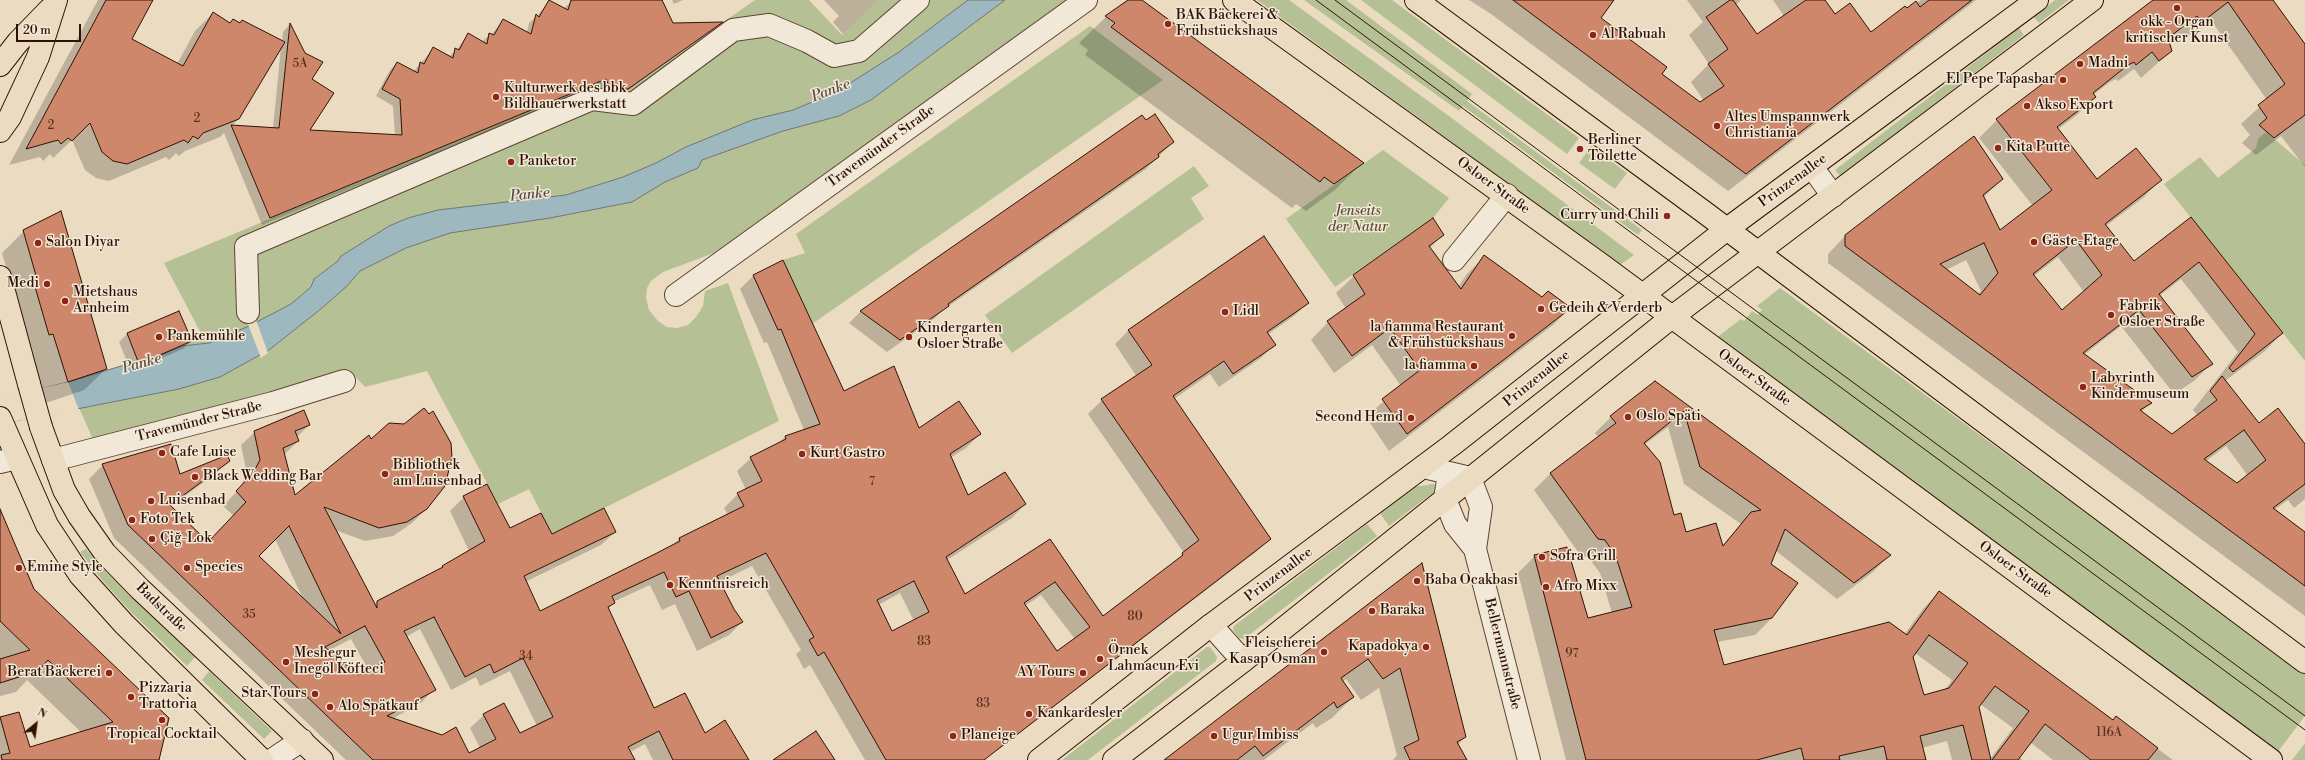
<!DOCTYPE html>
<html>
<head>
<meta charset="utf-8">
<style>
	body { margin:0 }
	#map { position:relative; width:2305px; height:760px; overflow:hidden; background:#ebdcc1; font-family:"Libre Bodoni",serif }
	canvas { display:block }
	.north { position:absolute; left:16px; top:704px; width:40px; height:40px; -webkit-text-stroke:3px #f2e8d7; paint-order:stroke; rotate:29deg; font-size:11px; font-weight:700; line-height:16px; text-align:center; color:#301204 }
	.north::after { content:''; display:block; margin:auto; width:14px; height:18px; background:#301204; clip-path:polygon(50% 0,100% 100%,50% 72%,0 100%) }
	.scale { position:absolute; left:16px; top:24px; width:65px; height:18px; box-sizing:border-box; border:2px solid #301204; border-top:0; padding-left:5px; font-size:12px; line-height:14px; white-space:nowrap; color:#301204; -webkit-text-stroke:3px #f2e8d7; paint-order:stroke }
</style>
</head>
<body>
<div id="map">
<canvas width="2305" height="760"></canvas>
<div class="north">N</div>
<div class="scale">20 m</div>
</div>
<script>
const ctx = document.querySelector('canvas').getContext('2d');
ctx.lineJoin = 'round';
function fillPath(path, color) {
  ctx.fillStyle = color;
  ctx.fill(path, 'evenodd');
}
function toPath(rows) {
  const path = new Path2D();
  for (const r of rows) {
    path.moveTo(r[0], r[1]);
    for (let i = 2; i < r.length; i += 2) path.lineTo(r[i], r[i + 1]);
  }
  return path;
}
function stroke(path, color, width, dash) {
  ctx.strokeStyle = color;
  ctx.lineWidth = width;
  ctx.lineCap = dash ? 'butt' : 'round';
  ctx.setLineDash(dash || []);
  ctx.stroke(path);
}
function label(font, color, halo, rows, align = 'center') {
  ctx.font = font + ' "Libre Bodoni",serif';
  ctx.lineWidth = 3;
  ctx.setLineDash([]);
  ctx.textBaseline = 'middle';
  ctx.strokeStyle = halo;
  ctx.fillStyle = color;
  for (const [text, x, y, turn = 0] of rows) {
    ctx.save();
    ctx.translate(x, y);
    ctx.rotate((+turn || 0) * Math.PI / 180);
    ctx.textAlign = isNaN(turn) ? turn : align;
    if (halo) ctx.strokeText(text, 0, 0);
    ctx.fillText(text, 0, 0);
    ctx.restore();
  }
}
fillPath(toPath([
	[755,0,809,0,842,35,879,0,1072,0,714,253,663,272,651,281,647,288,646,298,649,310,658,321,667,327,677,328,688,325,696,317,703,306,705,291,728,283,779,421,552,534,529,489,498,504,427,371,365,387,348,369,94,442,68,382,131,363,133,367,203,337,164,263,620,73,622,80,634,85],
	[1257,0,1289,0,1453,119,1634,255,1620,265],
	[1304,0,1346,0,1472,94,1467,101,1642,230,1638,235,1463,106,1459,111],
	[1361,0,1392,0,1579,138,1567,154],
	[2055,0,2069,0,2039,23,2034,17],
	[1090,26,1163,80,812,324,783,260,805,253,796,234],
	[2019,28,2024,35,1840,176,1835,170],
	[2266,132,2305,165,2305,361,2164,184,2200,157,2218,178,2256,148,2258,139],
	[1591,146,1627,173,1615,189,1579,163],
	[1383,150,1449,198,1433,218,1335,287,1286,219],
	[1194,166,1209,186,1191,198,1204,219,1012,353,985,315],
	[1780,288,2305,674,2305,716,2277,753,1716,338,1741,319,1744,321,1752,311,1758,315,1762,310,1757,306],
	[1433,484,1436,486,1434,492,1389,526,1380,513,1414,487],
	[1367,524,1377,536,1244,639,1239,638,1233,630,1234,626],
	[86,549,107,573,195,657,187,666,131,612,101,579,80,552],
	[1207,647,1210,647,1217,657,1216,661,1088,760,1062,760],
	[209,671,272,731,264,739,202,680],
	[2305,743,2305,760,2292,760]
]), '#b5c194');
const water = toPath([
	[968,0,1005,0,871,100,839,116,783,131,702,160,698,168,665,182,632,202,550,218,450,233,406,248,360,271,347,286,322,308,269,350,220,377,179,389,0,424,0,399,68,382,131,363,133,367,182,346,209,343,249,326,291,304,311,287,314,279,338,261,341,256,389,226,408,218,438,210,566,195,623,177,656,163,686,147,752,120,793,110,836,92,899,52,968,0]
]);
fillPath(water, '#9eb8bf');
stroke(water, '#727674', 1);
fillPath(toPath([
	[256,320,268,353,261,358,248,324],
	[68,382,79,410,0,424,0,398]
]), '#ebdcc1');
fillPath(toPath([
	[98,0,152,0,131,40,177,64,195,31,213,13,229,24,239,24,242,21,282,42,283,32,289,25,304,54,311,80,308,131,395,136,393,106,376,96,390,70,397,63,413,72,433,49,448,57,457,50,468,34,482,42,490,34,491,35,503,20,527,32,529,23,537,16,549,1,563,9,573,0,661,0,673,24,720,23,620,96,603,95,599,86,262,225,224,133,220,137,185,151,179,156,176,153,169,160,166,157,109,181,96,178,85,170,72,140,53,158,50,154,43,161,40,157,9,165],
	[281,47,273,128,232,126,238,119],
	[672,0,683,0,674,4],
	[824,0,879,0,843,34,833,22,839,16],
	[1129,0,1140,0,1362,163,1335,190,1306,211,1296,204,1292,208,1085,55,1088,50,1079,43,1106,17],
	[1469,0,1613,0,1600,18,1661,74,1700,103,1704,101,1691,82,1709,64,1689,35,1703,22,1687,0,1741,0,1736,5,1757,36,1784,16,1773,0,1824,0,1835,15,1871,34,1921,0,1976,0,1728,191,1491,14],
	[2154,0,2271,0,2305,46,2305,167,2281,136,2256,155,2242,143,2250,135,2241,124,2267,100,2210,19,2183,39,2179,33,2168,41,2171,51,2141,78,2134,69,2118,81,2116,79,2110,82,2093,95,2095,97,2077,115,2058,129,2097,181,2160,180,2143,198,2106,226,2134,262,2191,219,2282,333,2265,351,2225,381,2259,424,2305,446,2305,499,2294,508,2288,500,2274,510,2305,534,2305,616,1828,263,1828,254,1845,236,2002,179,1983,198,2000,232,2033,206,1979,138,1997,120],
	[2058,257,2084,292,2061,311,2034,276],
	[1966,260,1981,291,1978,294,1946,270],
	[2181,279,2238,352,2193,410,2198,416,2172,435,2141,412,2150,403,2084,355,2121,326,2174,394,2194,381,2211,364,2159,296],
	[2226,446,2248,476,2237,485,2206,461],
	[1146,121,1173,142,1146,169,943,310,935,318,887,352,849,323,861,311],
	[1433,220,1443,234,1430,248,1458,287,1467,274,1484,257,1542,298,1570,308,1553,325,1389,451,1366,417,1401,386,1372,345,1334,373,1311,340,1328,322,1346,309,1336,293,1354,276],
	[24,231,106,369,84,390,46,403,2,253],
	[1263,238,1308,303,1294,316,1267,335,1274,345,1261,358,1219,387,1210,374,1174,399,1270,539,1256,552,984,760,865,760,810,665,804,669,796,654,801,650,752,566,719,582,733,609,742,622,729,635,697,651,675,604,662,610,650,585,613,602,608,609,654,710,705,735,748,760,653,760,645,744,630,752,634,760,346,760,114,538,89,479,103,465,179,476,229,460,215,474,170,507,208,543,234,516,223,506,240,488,247,474,241,445,255,432,309,425,297,437,298,441,284,455,294,497,426,509,412,523,393,536,365,541,335,530,374,605,438,571,469,551,450,511,464,497,510,530,551,535,615,532,601,545,525,582,540,612,671,547,679,539,728,515,724,508,738,494,746,490,737,471,751,458,777,444,785,437,804,430,767,342,764,343,740,289,754,275,843,393,919,429,980,434,966,448,950,458,967,497,1025,504,1012,518,947,560,965,596,1050,541,1103,618,1170,567,1184,553,1088,414,1102,400,1137,377,1115,344,1128,331],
	[275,539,304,601,258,556],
	[900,593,914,621,891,632,878,605],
	[1041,595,1075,639,1057,653,1025,606],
	[420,629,451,690,476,677,480,686,510,671,537,726,519,735,484,715,470,728,480,748,469,754,392,719,421,703,434,689,406,637],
	[351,639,369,671,358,676,328,651],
	[127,334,191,341,183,349,131,371,119,342],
	[1655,382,1889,555,1873,572,1837,599,1775,550,1769,564,1772,618,1755,635,1717,642,1724,666,1904,635,1923,609,1939,592,2113,721,2116,718,2173,760,2053,760,2030,742,2019,757,2023,760,1952,760,1947,741,1922,748,1925,760,1566,760,1518,573,1535,556,1578,584,1587,620,1612,613,1600,573,1588,557,1581,556,1534,490,1550,474,1598,437,1595,433,1611,417],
	[1668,427,1684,484,1741,524,1722,546,1686,533,1674,516,1644,445],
	[1915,653,1952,680,1944,691,1923,697,1912,657],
	[1980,704,2013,728,1990,759,1978,707],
	[0,511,33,590,150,760,0,760,0,718,18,713,29,748,82,733,27,680,16,692,0,696],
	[1421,565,1465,737,1458,745,1466,760,1393,760,1397,755,1379,688,1361,700,1346,679,1342,682,1353,697,1332,718,1316,728,1313,723,1264,760,1166,760]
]), '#0003');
const building = toPath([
	[106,0,153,0,132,39,183,66,213,12,230,23,233,19,240,23,242,20,285,42,239,119,203,133,198,139,193,136,188,143,184,140,127,164,113,161,102,152,90,123,72,141,68,138,61,144,58,140,26,149,106,0],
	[549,0,568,10,571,0,662,0,673,23,723,22,628,89,610,89,606,79,270,218,231,125,279,128,290,23,305,53,323,62,312,79,334,93,310,130,402,135,400,99,382,89,397,62,418,73,420,62,424,64,433,47,453,58,455,48,459,50,468,33,487,44,489,33,494,35,503,19,531,34,536,14,539,17,549,0],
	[1128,0,1142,0,1364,163,1334,184,1324,177,1320,182,1111,27,1115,23,1105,16,1128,0],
	[1513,0,1614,0,1601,18,1667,67,1662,74,1700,102,1724,86,1708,64,1728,49,1706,17,1730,0,1733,0,1757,34,1806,0,1825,0,1835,14,1850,3,1871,32,1905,6,1907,8,1916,1,1920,7,1929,0,1972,0,1746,174,1513,0],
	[2153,0,2273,0,2305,44,2305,115,2274,138,2259,125,2267,118,2258,105,2285,84,2228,2,2201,23,2197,16,2168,38,2172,51,2159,61,2152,52,2136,65,2134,62,2128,65,2093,93,2096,97,2057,127,2097,179,2136,148,2162,180,2105,224,2134,261,2191,217,2283,333,2233,372,2229,368,2255,334,2199,262,2159,294,2213,364,2192,377,2139,310,2083,353,2152,403,2140,410,2172,434,2217,400,2210,391,2222,376,2259,423,2278,408,2305,444,2305,484,2273,508,2305,532,2305,586,1845,246,1845,235,1974,136,2003,179,1983,195,2000,230,2052,190,1996,119,2153,0],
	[2076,240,2102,275,2062,310,2033,274,2076,240],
	[1984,243,1998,273,1980,295,1940,264,1984,243],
	[2244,430,2266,460,2237,483,2204,459,2244,430],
	[1155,114,1174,142,1158,154,1159,157,948,304,949,306,900,340,860,311,1142,115,1146,120,1155,114],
	[61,211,107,369,68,382,53,334,49,335,33,280,37,279,23,230,61,211],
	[1433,218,1444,235,1429,246,1461,289,1484,255,1542,297,1548,291,1571,308,1407,434,1382,399,1420,370,1390,328,1352,356,1327,321,1365,294,1353,275,1433,218],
	[1264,236,1309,303,1267,332,1276,345,1233,374,1224,361,1173,396,1271,539,984,760,886,760,824,652,818,656,809,640,814,637,766,553,717,576,734,609,743,622,711,638,689,591,676,597,664,572,612,596,615,603,608,607,654,708,685,693,705,733,725,720,749,760,673,760,659,731,628,747,635,760,373,760,128,525,102,464,171,444,180,474,227,455,230,461,170,505,208,542,246,502,236,491,253,473,260,460,254,431,304,410,310,425,295,431,299,441,283,448,295,495,369,435,371,439,389,423,404,424,424,408,429,414,433,411,451,443,452,457,445,486,427,509,407,522,379,528,324,507,374,602,377,608,377,601,443,567,442,566,485,541,463,496,487,484,510,528,541,513,552,534,604,508,616,532,524,576,540,611,655,554,680,541,679,538,744,506,737,493,762,481,750,457,786,439,785,436,820,424,781,329,778,330,753,275,783,260,844,391,894,366,919,428,959,401,981,434,950,454,968,495,1005,472,1026,504,946,557,965,594,1050,539,1103,616,1183,555,1182,553,1199,540,1101,399,1152,365,1128,330,1264,236],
	[289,526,341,634,259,556,289,526],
	[914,581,929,612,892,631,877,600,914,581],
	[1055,582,1090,627,1057,651,1024,603,1055,582],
	[434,617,465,677,490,664,494,673,523,658,553,717,520,733,504,703,483,714,496,739,469,753,456,727,442,735,387,716,436,690,404,631,434,617],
	[365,626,385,662,358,675,325,647,365,626],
	[179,311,192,341,139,364,127,333,179,311],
	[1655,381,1891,555,1854,583,1785,529,1771,564,1798,583,1772,618,1714,630,1724,665,1889,622,1907,635,1939,591,2113,720,2116,716,2158,748,2148,760,2091,760,2045,724,2018,760,1992,760,2029,711,1995,686,1979,707,1991,760,1972,760,1963,725,1920,736,1926,760,1887,760,1884,746,1839,756,1840,760,1804,760,1801,748,1757,760,1586,760,1534,555,1567,547,1588,618,1632,607,1616,557,1605,540,1598,539,1550,473,1616,423,1610,416,1655,381],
	[1684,411,1700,467,1761,510,1751,512,1723,546,1716,523,1686,532,1681,513,1674,515,1660,462,1644,443,1684,411],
	[1929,635,1968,663,1949,688,1924,695,1913,657,1929,635],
	[0,509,34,589,169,718,159,760,2,760,1,755,10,753,0,717,19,712,30,747,113,722,48,660,38,671,0,683,0,659,30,650,0,621,0,509],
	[1422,563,1466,737,1457,742,1467,760,1410,760,1404,747,1419,740,1400,668,1383,679,1368,659,1341,678,1354,697,1337,708,1334,702,1263,756,1255,746,1237,760,1164,760,1422,563],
	[816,731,835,760,773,760,816,731]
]);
fillPath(building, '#ce876b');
stroke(building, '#301204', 1);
const minor = toPath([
	[1812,167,1833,196],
	[1454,260,1507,195],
	[676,295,1086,0],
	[248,312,246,247,592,99,633,104,733,30,769,25,807,41,834,56,859,51,918,0],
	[53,460,273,403,344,381],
	[0,462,17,458],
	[1424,467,1470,478,1481,507,1475,549,1529,760],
	[1448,480,1445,499,1455,524,1475,549],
	[1211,625,1243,661],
	[272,760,302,740]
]);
const major = toPath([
	[1234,0,1603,266,2271,760],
	[1416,0,1704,212,2305,662],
	[0,65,18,42,50,9],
	[0,131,10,117,38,57,56,0],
	[0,277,29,384],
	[0,418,47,525,80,575,124,624,262,760],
	[41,427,64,490,79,516,105,553,140,589,322,760],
	[1039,760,1211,625,1452,445,1727,229,2037,0],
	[1114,760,1243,661,1672,317,2092,0]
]);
stroke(minor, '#5f4433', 24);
stroke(major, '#301204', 24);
stroke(minor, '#f2e8d7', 22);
stroke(major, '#ebdcc1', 22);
stroke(toPath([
	[1316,0,2305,730],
	[1335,0,2305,716]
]), '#301204', 1);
const majorBridge = toPath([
	[29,384,41,427]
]);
stroke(majorBridge, '#301204', 24, []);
stroke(majorBridge, '#ebdcc1', 22);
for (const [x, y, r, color] of [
	[2177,8,4,"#8f2418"],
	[1168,24,4,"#8f2418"],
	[1593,35,4,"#8f2418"],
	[2080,64,4,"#8f2418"],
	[2063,80,4,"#8f2418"],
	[496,97,4,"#8f2418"],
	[2027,106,4,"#8f2418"],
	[1717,126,4,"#8f2418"],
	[1998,148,4,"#8f2418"],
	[1580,149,4,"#8f2418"],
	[511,162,4,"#8f2418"],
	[1667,216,4,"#8f2418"],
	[2034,242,4,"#8f2418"],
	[38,243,4,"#8f2418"],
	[47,284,4,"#8f2418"],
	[65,301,4,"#8f2418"],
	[1541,309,4,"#8f2418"],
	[1225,312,4,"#8f2418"],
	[2111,315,4,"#8f2418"],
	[1512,336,4,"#8f2418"],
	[159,337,4,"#8f2418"],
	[909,337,4,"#8f2418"],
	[1474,366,4,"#8f2418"],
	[2083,387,4,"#8f2418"],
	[1628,417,4,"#8f2418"],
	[1411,418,4,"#8f2418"],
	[162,453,4,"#8f2418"],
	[802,454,4,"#8f2418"],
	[385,474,4,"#8f2418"],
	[195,477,4,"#8f2418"],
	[151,501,4,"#8f2418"],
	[132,520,4,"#8f2418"],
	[152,539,4,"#8f2418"],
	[1542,557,4,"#8f2418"],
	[19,568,4,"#8f2418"],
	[187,568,4,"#8f2418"],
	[1417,581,4,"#8f2418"],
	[670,585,4,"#8f2418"],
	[1546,587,4,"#8f2418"],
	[1372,611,4,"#8f2418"],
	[1426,647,4,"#8f2418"],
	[1324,652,4,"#8f2418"],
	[1100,659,4,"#8f2418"],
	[286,662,4,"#8f2418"],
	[109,673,4,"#8f2418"],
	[1083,673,4,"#8f2418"],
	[315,694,4,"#8f2418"],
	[131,697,4,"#8f2418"],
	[330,707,4,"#8f2418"],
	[1029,714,4,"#8f2418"],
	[162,720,4,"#8f2418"],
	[953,736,4,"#8f2418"],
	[1214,736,4,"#8f2418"]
]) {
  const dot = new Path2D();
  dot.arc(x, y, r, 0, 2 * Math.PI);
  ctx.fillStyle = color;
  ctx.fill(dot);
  stroke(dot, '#f2e8d7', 1.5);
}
label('12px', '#582f1e', null, [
	["5A",300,64],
	["2",197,119],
	["2",51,126],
	["7",872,482],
	["35",249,615],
	["80",1135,617],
	["83",924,642],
	["97",1572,654],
	["34",526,657],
	["83",983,704],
	["116A",2109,733]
]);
label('14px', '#301204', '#f2e8d7', [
	["BAK Bäckerei &",1176,16],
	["Frühstückshaus",1176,32],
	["okk - Organ",2177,23,"center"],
	["kritischer Kunst",2177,39,"center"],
	["Al Rabuah",1601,35],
	["Madni",2088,64],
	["El Pepe Tapasbar",2055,80,"right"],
	["Kulturwerk des bbk",504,89],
	["Bildhauerwerkstatt",504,105],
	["Akso Export",2035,106],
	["Altes Umspannwerk",1725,118],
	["Christiania",1725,134],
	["Berliner",1588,141],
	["Toilette",1588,157],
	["Kita Putte",2006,148],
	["Panketor",519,162],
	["Curry und Chili",1659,216,"right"],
	["Gäste-Etage",2042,242],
	["Salon Diyar",46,243],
	["Medi",39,284,"right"],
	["Mietshaus",73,293],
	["Arnheim",73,309],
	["Fabrik",2119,307],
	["Osloer Straße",2119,323],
	["Gedeih & Verderb",1549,309],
	["Lidl",1233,312],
	["la fiamma Restaurant",1504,328,"right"],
	["& Frühstückshaus",1504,344,"right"],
	["Kindergarten",917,329],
	["Osloer Straße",917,345],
	["Pankemühle",167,337],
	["la fiamma",1466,366,"right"],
	["Labyrinth",2091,379],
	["Kindermuseum",2091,395],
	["Oslo Späti",1636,417],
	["Second Hemd",1403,418,"right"],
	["Cafe Luise",170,453],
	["Kurt Gastro",810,454],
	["Bibliothek",393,466],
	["am Luisenbad",393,482],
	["Black Wedding Bar",203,477],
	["Luisenbad",159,501],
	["Foto Tek",140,520],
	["Çiğ-Lok",160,539],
	["Sofra Grill",1550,557],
	["Emine Style",27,568],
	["Species",195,568],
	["Baba Ocakbasi",1425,581],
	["Kenntnisreich",678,585],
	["Afro Mixx",1554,587],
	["Baraka",1380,611],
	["Fleischerei",1316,644,"right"],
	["Kasap Osman",1316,660,"right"],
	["Kapadokya",1418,647,"right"],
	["Örnek",1108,651],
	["Lahmacun Evi",1108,667],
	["Meshegur",294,654],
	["Inegöl Köfteci",294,670],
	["Berat Bäckerei",101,673,"right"],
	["AY Tours",1075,673,"right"],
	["Pizzaria",139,689],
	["Trattoria",139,705],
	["Star Tours",307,694,"right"],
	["Alo Spätkauf",338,707],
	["Kankardesler",1037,714],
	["Tropical Cocktail",162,735,"center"],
	["Planeige",961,736],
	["Ugur Imbiss",1222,736]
], 'left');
label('14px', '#301204', '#f2e8d7', [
	["Travemünder Straße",881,147,-36],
	["Prinzenallee",1793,181,-36],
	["Osloer Straße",1493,186,36],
	["Osloer Straße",1754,378,36],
	["Prinzenallee",1537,379,-39],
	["Travemünder Straße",199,422,-14],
	["Osloer Straße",2015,570,36],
	["Prinzenallee",1279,575,-37],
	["Badstraße",161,608,44],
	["Bellermannstraße",1502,654,76]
]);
label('italic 14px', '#5f4f36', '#f2e8d7', [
	["Jenseits",1358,212],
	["der Natur",1358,228]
]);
label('italic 15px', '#564c45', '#f2e8d7', [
	["Panke",831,91,-21],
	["Panke",530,195,-6],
	["Panke",142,364,-16]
]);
</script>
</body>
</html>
